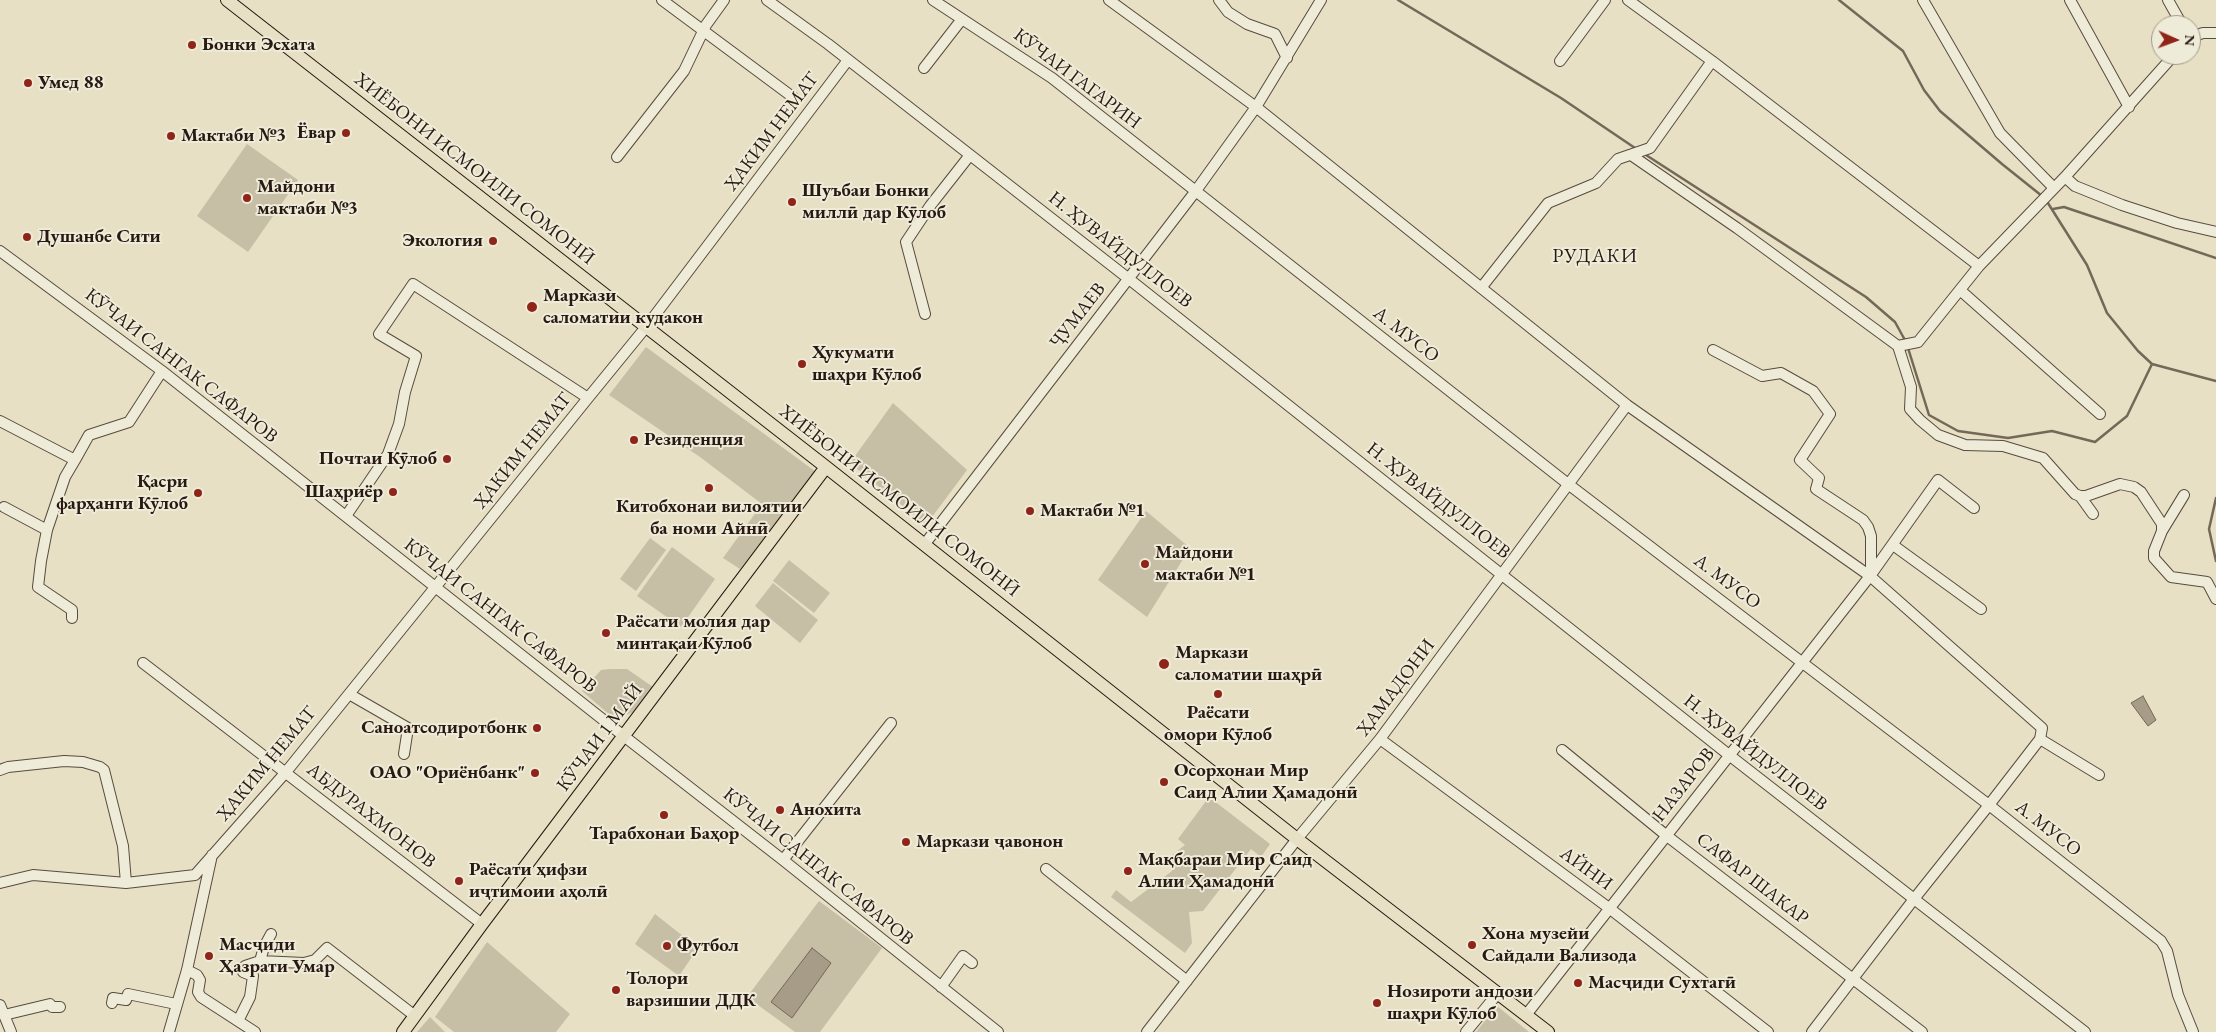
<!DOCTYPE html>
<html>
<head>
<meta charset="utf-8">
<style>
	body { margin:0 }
	#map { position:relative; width:2216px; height:1032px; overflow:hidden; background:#e7e0c4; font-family:"EB Garamond",serif }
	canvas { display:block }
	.north { position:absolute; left:2151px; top:15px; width:50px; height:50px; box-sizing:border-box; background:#efebd9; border:1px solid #9f9789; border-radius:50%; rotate:92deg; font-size:14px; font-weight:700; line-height:20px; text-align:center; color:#281912 }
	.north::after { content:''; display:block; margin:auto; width:18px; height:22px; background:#8f2418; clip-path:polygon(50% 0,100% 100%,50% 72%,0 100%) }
</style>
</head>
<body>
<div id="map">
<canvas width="2216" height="1032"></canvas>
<div class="north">N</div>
</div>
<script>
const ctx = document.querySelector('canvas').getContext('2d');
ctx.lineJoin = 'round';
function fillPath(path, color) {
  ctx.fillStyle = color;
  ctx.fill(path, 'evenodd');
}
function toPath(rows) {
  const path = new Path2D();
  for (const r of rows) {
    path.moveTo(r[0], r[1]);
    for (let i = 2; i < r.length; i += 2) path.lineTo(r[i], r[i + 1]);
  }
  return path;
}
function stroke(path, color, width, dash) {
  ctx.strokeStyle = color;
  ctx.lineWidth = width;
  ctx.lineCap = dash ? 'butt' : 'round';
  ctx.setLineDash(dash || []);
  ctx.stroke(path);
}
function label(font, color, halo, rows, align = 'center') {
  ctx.font = font + ' "EB Garamond",serif';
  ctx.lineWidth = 4;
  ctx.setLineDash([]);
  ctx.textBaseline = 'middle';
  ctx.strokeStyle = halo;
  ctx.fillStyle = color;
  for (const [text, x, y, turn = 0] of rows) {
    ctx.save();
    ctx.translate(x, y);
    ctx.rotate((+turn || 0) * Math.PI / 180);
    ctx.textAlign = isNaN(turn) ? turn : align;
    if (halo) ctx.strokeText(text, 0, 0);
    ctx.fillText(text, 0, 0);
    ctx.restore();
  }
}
fillPath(toPath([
	[247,144,298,180,248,252,197,216],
	[646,347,816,472,740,569,723,558,762,504,700,457,609,395],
	[893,403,967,470,926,525,850,463],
	[1146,511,1190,548,1147,617,1098,580],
	[650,538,666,550,636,591,620,579],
	[672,547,715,579,681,627,637,596],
	[789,560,830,593,814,613,773,581],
	[773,583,818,620,800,643,755,606],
	[610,669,627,669,653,687,633,712,622,717,610,715,582,691,601,670],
	[1209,797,1270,844,1261,857,1251,849,1203,911,1189,912,1192,943,1185,953,1111,897,1116,890,1131,902,1172,871,1171,856,1185,845,1178,839],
	[819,901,882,948,820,1032,795,1032,747,997],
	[655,914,698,948,679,976,635,944],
	[487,942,570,1014,556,1032,454,1032,435,1017],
	[1497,1006,1529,1032,1476,1032],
	[430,1017,445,1032,417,1032]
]), '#c7bea6');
const water = toPath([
	[2143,696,2156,720,2148,726,2131,703,2143,696],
	[812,948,831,963,792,1018,771,1002,812,948]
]);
fillPath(water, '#a69c87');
stroke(water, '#746858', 1);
stroke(toPath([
	[1398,0,1561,98,1635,148],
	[1839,0,1903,51,1924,90,1940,111,2002,164,2042,196],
	[1646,155,1866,297,1895,322,1906,342],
	[2046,200,2087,265,2107,313,2138,351,2152,364,2216,381],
	[2053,209,2064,207,2216,258],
	[1908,348,1929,415,1958,431,2008,438,2052,431,2095,442,2127,416,2152,364],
	[2216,498,2209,529,2216,561]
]), '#746858', 2.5);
const minor = toPath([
	[662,0,794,98],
	[767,0,828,44,1129,279,1729,755,2085,1032],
	[933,0,1052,78,1568,484,1989,805,2161,941,2167,951,2178,995,2193,1032],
	[1109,0,1256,107,1627,405,1870,576,2042,728,2040,739,1989,805,1914,899,1812,1032],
	[1219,0,1228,12,1247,24,1275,34,1287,58],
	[1628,0,1712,61,1979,266],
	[1923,0,2000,133,2054,188],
	[2070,0,2129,107],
	[2168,0,2182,25],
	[2191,37,2203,33,2216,33],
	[1560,61,1605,0],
	[924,68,962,19],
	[1631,155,1737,228,1898,346,1911,387,1910,409,1920,420,1938,435,1965,445,2003,446,2043,458,2075,494,2080,496,2086,496,2120,484,2134,487,2141,492,2162,524,2162,531,2154,551,2154,558,2171,577,2207,582,2216,599],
	[617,157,684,71,706,25,724,0],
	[2065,177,2075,186,2122,205,2177,223,2216,232],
	[0,251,162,371,625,737,783,860,998,1032],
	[1481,288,1548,203,1596,183,1618,159,1650,148,1712,61],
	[1960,290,2100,414],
	[925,314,906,242,930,206,970,155],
	[1898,346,1918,342,1979,266,2065,177,2174,55],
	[1713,350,1762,376,1781,373,1813,391,1830,414,1800,460,1819,478,1816,489,1863,520,1868,527,1871,536,1871,575],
	[0,421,75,460,89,435,129,422,162,371],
	[2080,496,2093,514],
	[4,507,47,530],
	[346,516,388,454,399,424,405,392,416,356,379,334,413,284,588,398],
	[2162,531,2184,495],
	[924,545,1195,192,1256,107,1321,0],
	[1893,545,1981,609],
	[72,618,72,610,38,587,41,561,47,530,65,477,75,460],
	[143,663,482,924],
	[349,694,408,728,404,754],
	[1380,739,1609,908,1768,1032],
	[2040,739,2099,775],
	[1562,750,1667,836,1922,1032],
	[0,770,8,767,64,761,83,762,100,767,104,770,123,846,126,883],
	[783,860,891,723],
	[1046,869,1187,981],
	[0,883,33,875,126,883,195,875,286,772,588,398,646,327,848,60],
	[260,961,264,947,271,934],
	[187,970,197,975,200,980,198,992,201,997,255,1032],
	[941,987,963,956,972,963],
	[112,1003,113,998,126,1000,128,994,176,1004],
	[0,1005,11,1032],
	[4,1015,50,1004,52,1007,60,1007],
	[1526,1015,1870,576,1938,480,1974,508],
	[238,1021,250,997,253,976,243,972,245,966,260,961,304,963,315,960,327,948,415,1016],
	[169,1032,187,970,212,855],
	[1147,1032,1297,839,1380,739,1627,405],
	[1466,1032,1498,993]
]);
const major = toPath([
	[227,0,826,467,1297,839,1548,1032],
	[403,1032,482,924,826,467]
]);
stroke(minor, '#584b3e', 12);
stroke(major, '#281912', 14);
stroke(minor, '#efebd9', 10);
stroke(major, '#e7e0c4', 12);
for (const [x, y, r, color] of [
	[192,45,5,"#8f2418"],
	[28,83,5,"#8f2418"],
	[346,133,5,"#8f2418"],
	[171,136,5,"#8f2418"],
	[247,198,5,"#8f2418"],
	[792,202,5,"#8f2418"],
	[27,237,5,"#8f2418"],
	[493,241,5,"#8f2418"],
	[532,307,6,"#8f2418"],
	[802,364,5,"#8f2418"],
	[634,440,5,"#8f2418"],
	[447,459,5,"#8f2418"],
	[709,488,5,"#8f2418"],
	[393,492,5,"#8f2418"],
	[198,493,5,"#8f2418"],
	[1030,511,5,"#8f2418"],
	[1145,564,5,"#8f2418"],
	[606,633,5,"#8f2418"],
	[1164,664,6,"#8f2418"],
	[1218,694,5,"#8f2418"],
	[537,728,5,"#8f2418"],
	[535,773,5,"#8f2418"],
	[1164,782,5,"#8f2418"],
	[780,810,5,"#8f2418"],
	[664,815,5,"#8f2418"],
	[906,842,5,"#8f2418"],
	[1128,871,5,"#8f2418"],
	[459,881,5,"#8f2418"],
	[1472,945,5,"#8f2418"],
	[667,946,5,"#8f2418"],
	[209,956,5,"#8f2418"],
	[1578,983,5,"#8f2418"],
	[616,990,5,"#8f2418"],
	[1377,1003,5,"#8f2418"]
]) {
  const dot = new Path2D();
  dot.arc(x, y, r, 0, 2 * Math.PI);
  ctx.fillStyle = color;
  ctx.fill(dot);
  stroke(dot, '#efebd9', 2);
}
label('bold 19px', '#281912', '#efebd9', [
	["Бонки Эсхата",202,45],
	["Умед 88",38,83],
	["Ёвар",336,133,"right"],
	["Мактаби №3",181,136],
	["Майдони",257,187],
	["мактаби №3",257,209],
	["Шуъбаи Бонки",802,191],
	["миллӣ дар Кӯлоб",802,213],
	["Душанбе Сити",37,237],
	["Экология",483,241,"right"],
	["Маркази",543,296],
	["саломатии кудакон",543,318],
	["Ҳукумати",812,353],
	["шаҳри Кӯлоб",812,375],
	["Резиденция",644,440],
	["Почтаи Кӯлоб",437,459,"right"],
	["Қасри",188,482,"right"],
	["фарҳанги Кӯлоб",188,504,"right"],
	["Шаҳриёр",383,492,"right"],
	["Китобхонаи вилоятии",709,507,"center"],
	["ба номи Айнӣ",709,529,"center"],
	["Мактаби №1",1040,511],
	["Майдони",1155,553],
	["мактаби №1",1155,575],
	["Раёсати молия дар",616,622],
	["минтақаи Кӯлоб",616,644],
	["Маркази",1175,653],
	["саломатии шаҳрӣ",1175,675],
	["Раёсати",1218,713,"center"],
	["омори Кӯлоб",1218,735,"center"],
	["Саноатсодиротбонк",527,728,"right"],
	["Осорхонаи Мир",1174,771],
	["Саид Алии Ҳамадонӣ",1174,793],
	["ОАО \"Ориёнбанк\"",525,773,"right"],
	["Анохита",790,810],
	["Тарабхонаи Баҳор",664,834,"center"],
	["Маркази ҷавонон",916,842],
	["Мақбараи Мир Саид",1138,860],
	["Алии Ҳамадонӣ",1138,882],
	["Раёсати ҳифзи",469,870],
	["иҷтимоии аҳолӣ",469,892],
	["Хона музейи",1482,934],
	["Сайдали Вализода",1482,956],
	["Масҷиди",219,945],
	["Ҳазрати Умар",219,967],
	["Футбол",677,946],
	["Толори",626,979],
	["варзишии ДДК",626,1001],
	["Масҷиди Сухтагӣ",1588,983],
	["Нозироти андози",1387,992],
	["шаҳри Кӯлоб",1387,1014]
], 'left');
label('19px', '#281912', '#efebd9', [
	["КӮЧАИ ГАГАРИН",1077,79,37],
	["ҲАКИМ НЕМАТ",772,132,-53],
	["ХИЁБОНИ ИСМОИЛИ СОМОНӢ",474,169,38],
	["Н. ҲУВАЙДУЛЛОЕВ",1120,250,38],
	["ҶУМАЕВ",1078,316,-52],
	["А. МУСО",1406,335,38],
	["КӮЧАИ САНГАК САФАРОВ",181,366,38],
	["ҲАКИМ НЕМАТ",523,451,-51],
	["ХИЁБОНИ ИСМОИЛИ СОМОНӢ",899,501,38],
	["Н. ҲУВАЙДУЛЛОЕВ",1438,501,38],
	["А. МУСО",1727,582,37],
	["КӮЧАИ САНГАК САФАРОВ",500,616,38],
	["ҲАМАДОНИ",1396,688,-53],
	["КӮЧАИ 1 МАЙ",600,738,-53],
	["Н. ҲУВАЙДУЛЛОЕВ",1755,753,38],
	["ҲАКИМ НЕМАТ",267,764,-50],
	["НАЗАРОВ",1684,785,-52],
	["АБДУРАХМОНОВ",371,816,38],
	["А. МУСО",2048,829,38],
	["КӮЧАИ САНГАК САФАРОВ",818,867,39],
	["АЙНИ",1586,869,36],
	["САФАР ШАКАР",1752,879,38]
]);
ctx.letterSpacing = '1px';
label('20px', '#281912', '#efebd9', [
	["РУДАКИ",1595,257]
]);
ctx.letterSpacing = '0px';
</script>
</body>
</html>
